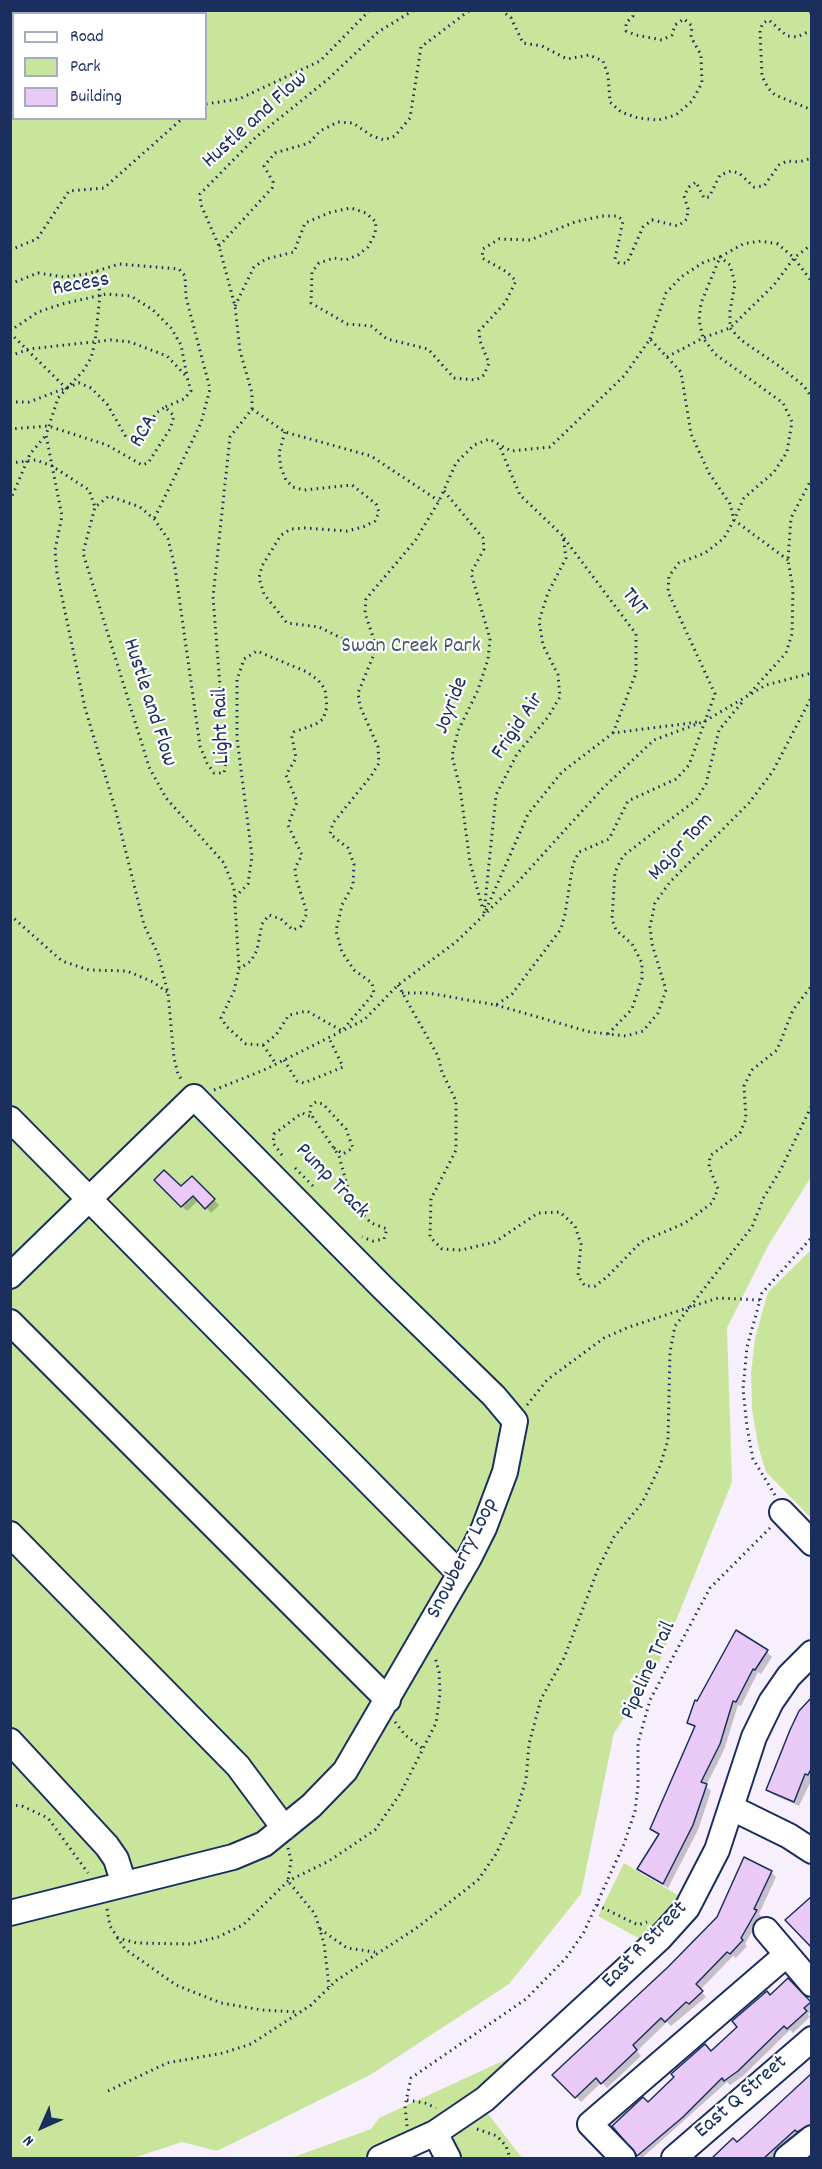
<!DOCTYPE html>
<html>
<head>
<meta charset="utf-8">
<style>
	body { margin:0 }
	#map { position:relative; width:822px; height:2169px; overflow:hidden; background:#f8effd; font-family:Dekko,sans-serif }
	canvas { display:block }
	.frame { position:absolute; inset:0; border:12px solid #1b2f5e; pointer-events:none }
	.legend { position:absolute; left:12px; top:12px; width:195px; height:108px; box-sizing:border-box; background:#fff; border:2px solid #a4acbf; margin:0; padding:8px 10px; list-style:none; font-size:18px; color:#1b2f5e }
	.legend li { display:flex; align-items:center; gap:12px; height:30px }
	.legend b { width:30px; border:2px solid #a4acbf }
	.north { position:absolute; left:12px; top:2097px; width:60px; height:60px; -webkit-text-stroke:4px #fff; paint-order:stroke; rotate:225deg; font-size:16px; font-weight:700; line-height:24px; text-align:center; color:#1b2f5e }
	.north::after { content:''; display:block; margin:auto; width:21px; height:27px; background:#1b2f5e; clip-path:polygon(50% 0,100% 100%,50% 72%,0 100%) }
</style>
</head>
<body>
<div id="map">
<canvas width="822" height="2169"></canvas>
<div class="frame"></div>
<ul class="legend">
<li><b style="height:8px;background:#fff"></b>Road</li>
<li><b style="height:16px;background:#c9e59c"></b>Park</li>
<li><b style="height:16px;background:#e9caf7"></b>Building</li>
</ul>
<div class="north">N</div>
</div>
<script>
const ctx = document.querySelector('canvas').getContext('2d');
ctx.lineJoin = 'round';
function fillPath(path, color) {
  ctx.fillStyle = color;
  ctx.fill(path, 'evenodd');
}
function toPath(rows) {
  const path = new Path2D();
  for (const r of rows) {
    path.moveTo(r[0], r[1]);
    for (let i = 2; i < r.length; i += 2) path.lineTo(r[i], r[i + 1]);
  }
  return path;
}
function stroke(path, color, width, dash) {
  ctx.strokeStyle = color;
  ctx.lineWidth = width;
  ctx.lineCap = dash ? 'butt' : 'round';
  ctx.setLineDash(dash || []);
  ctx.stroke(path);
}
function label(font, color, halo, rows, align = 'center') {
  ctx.font = font + ' Dekko,sans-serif';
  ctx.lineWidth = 4.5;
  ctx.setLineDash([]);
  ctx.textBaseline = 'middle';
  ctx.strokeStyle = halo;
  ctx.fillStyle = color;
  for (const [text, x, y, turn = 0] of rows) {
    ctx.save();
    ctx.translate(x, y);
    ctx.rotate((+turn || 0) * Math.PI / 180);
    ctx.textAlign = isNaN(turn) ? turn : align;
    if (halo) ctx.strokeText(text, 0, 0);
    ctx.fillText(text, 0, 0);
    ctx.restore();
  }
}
fillPath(toPath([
	[11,11,811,11,811,1177,768,1246,727,1328,732,1482,658,1665,614,1733,581,1894,509,1984,370,2075,217,2151,182,2142,133,2158,11,2158],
	[14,14,206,14,206,118,14,118],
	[811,1250,811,1518,766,1472,759,1449,752,1410,751,1373,755,1338,768,1292],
	[624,1863,681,1897,644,1941,598,1916],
	[507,2059,511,2063,476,2093,393,2145,364,2158,291,2158,371,2129,379,2118],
	[486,2111,522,2158,459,2158,453,2142,455,2136]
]), '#c9e59c');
fillPath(toPath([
	[192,1178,219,1205,211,1213,199,1200,187,1211,156,1180,181,1189],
	[767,1652,772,1657,761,1674,758,1672,741,1706,738,1705,724,1750,706,1786,711,1791,698,1830,668,1888,639,1869,659,1835,652,1829,695,1728,688,1723],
	[812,1698,812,1779,799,1806,772,1794,767,1789],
	[771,1872,776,1877,759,1914,761,1916,745,1944,747,1946,736,1958,733,1956,700,1990,706,1997,671,2026,667,2022,637,2051,641,2056,607,2088,602,2082,581,2102,554,2075],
	[788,1980,812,2004,812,2011,808,2014,810,2017,793,2033,790,2030,743,2076,730,2085,727,2082,642,2158,638,2155,648,2104,712,2053],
	[812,2075,812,2131,801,2134,774,2158,713,2158,733,2140,737,2144]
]), '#0003');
const building = toPath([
	[164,1170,181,1186,192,1176,215,1199,205,1209,193,1196,181,1207,154,1180,164,1170],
	[736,1630,768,1650,755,1670,753,1669,736,1702,733,1701,720,1744,701,1782,707,1784,693,1825,663,1884,637,1869,659,1834,650,1829,695,1726,687,1723,695,1700,697,1701,736,1630],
	[812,1697,812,1767,808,1775,805,1774,794,1802,766,1790,790,1730,799,1711,812,1697],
	[744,1857,772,1871,754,1909,757,1910,741,1938,743,1940,730,1954,727,1952,696,1984,703,1991,689,2004,686,2002,665,2022,661,2018,633,2045,637,2050,601,2084,596,2078,575,2098,552,2075,668,1967,717,1917,744,1857],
	[812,1896,812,1948,785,1920,812,1896],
	[788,1978,811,2002,804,2008,807,2011,787,2029,784,2026,738,2071,724,2081,722,2078,683,2117,637,2156,612,2126,643,2097,648,2102,674,2077,671,2074,705,2044,711,2051,737,2027,732,2021,767,1991,770,1995,788,1978],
	[812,2073,812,2124,797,2132,795,2130,764,2158,712,2158,733,2138,737,2142,746,2134,812,2073]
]);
fillPath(building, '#e9caf7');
stroke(building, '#1b2f5e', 1.5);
const minor = toPath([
	[10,1119,460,1574],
	[10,1276,194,1097,383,1288,494,1396,515,1421,505,1472,484,1528,469,1558,345,1771,311,1806,264,1844,233,1857,10,1913],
	[10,1322,388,1700],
	[782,1512,812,1543],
	[10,1534,238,1766,284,1828],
	[10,1741,107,1846,116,1859,124,1884],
	[732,1808,789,1836,812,1851],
	[766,1930,812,1984],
	[435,2133,448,2158],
	[380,2158,435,2133,485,2099,659,1939,687,1908,717,1850,754,1737,771,1702,789,1676,812,1653],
	[623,2158,590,2124,786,1955],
	[674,2158,812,2039],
	[787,2158,812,2138]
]);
stroke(minor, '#1b2f5e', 28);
stroke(toPath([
	[501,10,511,18,523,43,542,46,567,59,589,55,603,61,608,75,610,102,621,112,638,118,658,120,676,115,692,101,702,83,701,55,691,37,692,26,684,19,675,25,672,35,662,40,636,35,626,31,626,23,633,16,632,10],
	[804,10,812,13],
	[160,14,162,10],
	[812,30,797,37,787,36,769,20,763,23,760,30,762,76,768,88,775,95,812,110],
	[206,104,239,99,320,61,370,10],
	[10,108,14,106],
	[219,246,272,188,273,182,264,166,275,153,309,143,320,131,338,122,353,123,372,136,384,140,395,136,410,118,421,47,470,10],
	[10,250,37,239,69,191,104,188,183,118],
	[97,271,100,295,95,342,91,358,83,371,58,398,46,435,62,516,55,550,57,573,85,708,115,808,144,925,158,954,168,993,174,1058,178,1074,183,1082],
	[10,284,38,273,64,277,87,274,119,264,179,269,185,276,186,297,210,389,201,423,154,519],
	[235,306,254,267,266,259,294,252,305,223,331,212,351,208,366,213,376,222,375,234,368,247,358,255,346,260,334,258,319,263,312,272,311,303,347,324,371,326,387,339,428,349,454,378,476,380,484,375,489,363,480,341,479,331,505,303,516,281,507,272,482,258,483,249,499,239,530,240,575,222,602,216,618,216,623,221,615,259,619,263,627,263,643,227,652,220,678,226,687,219,688,209,684,196,689,187,696,182,704,198,709,197,720,175,731,171,739,173,754,187,764,186,779,165,787,161,799,162,812,158],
	[10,331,38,312,62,304,106,294,131,296,153,310,171,328,181,345,187,376],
	[10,333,67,389],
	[650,339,666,293,681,277,704,262,720,257,730,265,735,284,730,311,730,328,741,340,779,366,804,386,812,398],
	[10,356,29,349,111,340,130,342,167,356,187,377,191,391,184,399,165,407],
	[667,357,703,338,730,328,774,285,794,258,812,244],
	[10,402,29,402,79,383,91,388,107,404,126,437,135,440,146,430,156,413,165,407,174,416,170,429,148,463,142,465,107,445,48,426,10,429],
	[252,409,285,432,371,456,439,501],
	[285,432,279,453,281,468,286,480,293,487,304,490,352,485,376,504,379,512,375,521,363,527,347,531,305,528,291,529,281,535,262,566,259,578,264,594,287,623,319,627,374,654],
	[10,463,36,460,52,466,89,490,95,507],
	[444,491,483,538,484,549,471,573,490,639,488,659,478,690,458,731,452,756,460,788,470,862,483,910],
	[10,501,30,454,46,435],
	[564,538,636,634,636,673,613,733],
	[788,560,734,520,744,498,774,472,787,452,792,422,783,403,715,354,703,338,699,320,701,303,720,257,743,244,761,241,778,244,794,258,812,282],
	[750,693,786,653,792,634,793,589,788,560,791,518,812,478],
	[235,897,248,884,252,856,237,738,237,680,244,659,257,651,307,672,318,680,325,689,327,707,323,719,316,724,294,732,292,737,296,758,286,775,297,802,288,825,302,855,295,868,296,878,307,913,301,926,293,930,281,919,269,915,262,924,257,950,251,961,239,969],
	[486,910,528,814,562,772,613,733,698,722],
	[484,913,496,795,517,754,548,717,560,697,558,675,543,645,539,621,548,593,566,558,563,536,520,495,499,445],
	[10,915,62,961,89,970,127,971,153,982,167,992],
	[398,985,438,1056,442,1072,456,1101,456,1150,431,1199,430,1237,442,1249,461,1250,495,1242,538,1213,560,1212,575,1226,581,1244,578,1276,585,1286,595,1286,607,1277,641,1242,685,1223,712,1203,718,1189,709,1167,710,1156,740,1133,746,1119,744,1086,752,1070,777,1050,793,1010,812,985],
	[402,993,428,993,496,1005,512,994,561,929,565,914,573,864,579,852,609,839,628,801,676,779,689,765,715,694,668,592,669,576,679,563,705,553,724,538,734,520,730,504,709,473,691,434,681,372,650,339,624,376,550,447,511,451,489,439,474,445,456,463,439,501,415,541,366,599,365,613,375,643,374,654,358,693,360,706,378,747,379,763,371,776,333,823,330,834,348,848,354,864,353,885,342,905,336,931,342,952,354,970,372,983,374,993,342,1031,307,1011,289,1015,276,1035,263,1045,246,1044,227,1027,221,1018,234,991,239,969,234,888,224,863,166,798,149,767,83,553,95,507,109,496,140,507,154,519,168,539,175,568,200,746,207,763,214,773,224,773,226,762,213,597,230,437,252,409,252,393,240,351,235,306,219,246,201,205,200,194,256,137,327,80,378,32,414,10],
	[496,1005,590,1032,626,1036,643,1031,658,1013,666,990,652,944,650,927,655,903,670,882,749,803,773,771,812,696],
	[608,1034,632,1009,642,978,642,963,632,944,616,930,612,919,615,872,623,856,696,800,706,784,719,730,744,700],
	[263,1045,276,1064],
	[284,1060,297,1081,304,1083,343,1067,329,1038],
	[214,1090,264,1070,364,1020,398,985,456,942,516,884,603,788,654,740,705,721,766,685,812,673],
	[334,1148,343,1154,353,1148,346,1129,323,1104,316,1102,311,1105,310,1113,339,1156,352,1203,371,1223,387,1229,384,1239,373,1241,362,1237],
	[282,1155,273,1143,274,1134,302,1113,314,1118],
	[295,1168,316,1189],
	[527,1405,547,1380,604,1338,629,1327,718,1298,760,1300],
	[775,1495,753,1459,747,1427,743,1389,747,1347,762,1293,812,1237],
	[395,1722,405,1735,422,1748],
	[10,1805,22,1806,48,1818,88,1873],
	[288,1848,291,1860,288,1881,315,1914,324,1943,329,1987],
	[597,1905,638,1925,647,1922],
	[107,1909,110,1926,125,1949,176,1985,221,2003,262,2010,298,2012],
	[320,1929,347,1948,375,1952],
	[117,1938,137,1943,190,1944,218,1937,243,1925,288,1881,329,1861,375,1830,400,1794,436,1723,440,1694,439,1672,435,1657],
	[108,2091,167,2063,223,2053,251,2044,311,2005,337,1980,418,1927,478,1880,496,1854,515,1815,526,1780,529,1744,541,1699,564,1658,598,1569,614,1537,642,1503,660,1466,668,1440,670,1352,675,1326,752,1227,764,1197,780,1171,812,1105],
	[407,2100,425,2103,436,2108],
	[407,2126,405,2106,411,2078,526,1999,566,1958,584,1932,624,1844,635,1811,638,1786,638,1743,650,1700,710,1588,770,1528],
	[477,2129,497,2136,506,2146,510,2158]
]), '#1b2f5e', 3, [1.5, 4.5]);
stroke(minor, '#fff', 24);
label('22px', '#1b2f5e', '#fff', [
	["Hustle and Flow",256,121,-42],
	["Recess",81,286,-10],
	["RCA",145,432,-59],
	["TNT",633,603,53],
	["Hustle and Flow",148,703,72],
	["Joyride",453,706,-69],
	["Light Rail",223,726,-92],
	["Frigid Air",519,727,-56],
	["Major Tom",682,848,-47],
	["Pump Track",331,1182,46],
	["Snowberry Loop",464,1559,-63],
	["Pipeline Trail",650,1671,-66],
	["East R Street",646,1946,-46],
	["East Q Street",742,2098,-41]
]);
label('22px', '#465c6e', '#fff', [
	["Swan Creek Park",411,648]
]);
</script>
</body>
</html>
